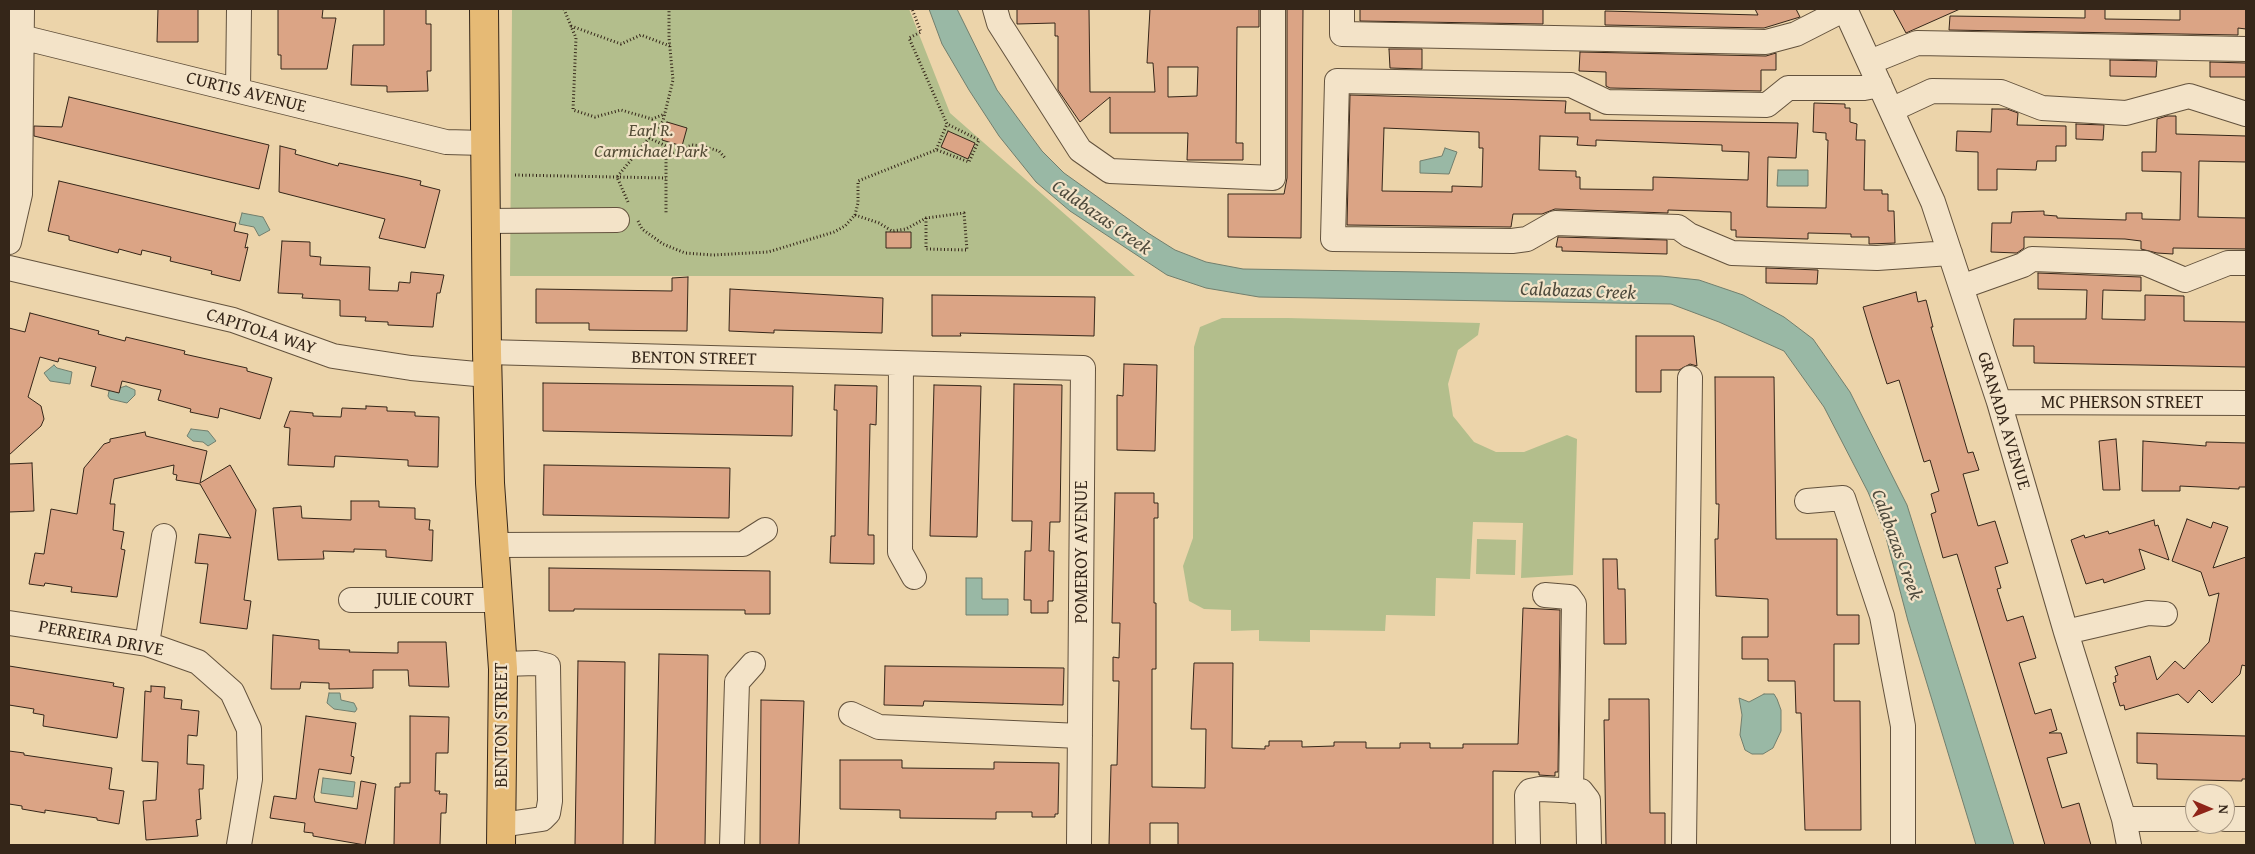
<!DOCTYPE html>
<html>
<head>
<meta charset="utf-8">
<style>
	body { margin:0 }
	#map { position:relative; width:2255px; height:854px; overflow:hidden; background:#ecd4aa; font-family:"Gentium Book Plus",serif }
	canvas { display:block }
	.frame { position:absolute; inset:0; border:10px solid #352619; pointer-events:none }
	.north { position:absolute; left:2185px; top:784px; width:50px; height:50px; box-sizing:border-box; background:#f3e3c8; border:1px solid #a79782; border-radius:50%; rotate:91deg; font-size:14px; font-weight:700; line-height:20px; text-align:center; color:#352619 }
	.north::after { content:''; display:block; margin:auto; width:18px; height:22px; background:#8f2418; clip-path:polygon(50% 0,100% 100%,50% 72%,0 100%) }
</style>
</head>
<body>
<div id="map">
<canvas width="2255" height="854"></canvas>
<div class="frame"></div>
<div class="north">N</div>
</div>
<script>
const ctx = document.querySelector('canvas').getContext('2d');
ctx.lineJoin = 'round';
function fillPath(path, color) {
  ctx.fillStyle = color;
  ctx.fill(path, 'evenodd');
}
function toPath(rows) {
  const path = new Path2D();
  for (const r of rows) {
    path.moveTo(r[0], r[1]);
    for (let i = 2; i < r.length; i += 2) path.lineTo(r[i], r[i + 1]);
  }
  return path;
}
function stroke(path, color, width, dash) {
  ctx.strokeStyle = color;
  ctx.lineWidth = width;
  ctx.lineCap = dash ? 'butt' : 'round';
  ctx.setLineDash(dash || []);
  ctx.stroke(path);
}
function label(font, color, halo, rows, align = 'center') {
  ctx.font = font + ' "Gentium Book Plus",serif';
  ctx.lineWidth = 4.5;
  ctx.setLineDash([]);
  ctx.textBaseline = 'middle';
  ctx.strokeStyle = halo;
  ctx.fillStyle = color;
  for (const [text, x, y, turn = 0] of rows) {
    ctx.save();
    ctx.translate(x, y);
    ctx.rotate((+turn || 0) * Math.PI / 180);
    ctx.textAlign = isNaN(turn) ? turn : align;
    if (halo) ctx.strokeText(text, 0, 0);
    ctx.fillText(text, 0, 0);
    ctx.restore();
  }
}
fillPath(toPath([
	[512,9,909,9,950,113,1135,276,510,276],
	[1222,318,1288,318,1480,323,1478,335,1458,350,1448,384,1453,416,1474,442,1496,452,1524,452,1567,435,1577,439,1573,575,1521,578,1523,523,1473,522,1470,579,1436,578,1435,616,1386,615,1385,631,1310,630,1310,642,1259,641,1259,630,1231,631,1231,610,1204,609,1189,601,1183,566,1193,538,1194,347,1200,327],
	[1477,539,1516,540,1515,575,1476,574]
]), '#b3be8c');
const water = toPath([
	[929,9,957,9,997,90,1042,151,1064,173,1148,233,1175,250,1206,262,1243,269,1661,276,1699,280,1743,295,1784,317,1813,339,1850,392,1907,505,2014,845,1976,845,1908,621,1884,530,1868,492,1824,407,1784,351,1719,322,1671,304,1259,297,1206,288,1167,275,1070,211,1036,182,999,136,969,90,942,44,929,9],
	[1445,148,1457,152,1449,174,1420,173,1420,161,1442,156,1445,148],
	[1778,170,1808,170,1808,186,1777,186,1778,170],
	[242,213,263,217,270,230,259,236,254,227,239,224,242,213],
	[54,365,57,368,72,372,70,384,50,381,44,373,54,365],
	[126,386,135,390,135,395,127,403,110,399,108,396,109,391,126,386],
	[191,429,208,431,216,441,208,446,203,442,193,441,187,436,191,429],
	[966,578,982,578,982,599,1008,599,1008,615,966,615,966,578],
	[329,693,340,693,341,700,354,703,357,709,355,712,334,709,327,703,329,693],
	[1764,694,1774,694,1777,699,1781,710,1781,731,1773,748,1763,754,1752,754,1745,750,1740,735,1742,715,1739,698,1749,702,1764,694],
	[323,778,355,782,353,797,321,793,323,778]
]);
fillPath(water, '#99b8a5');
stroke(water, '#717e6d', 1);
const building = toPath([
	[158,9,198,9,198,42,157,42,158,9],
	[278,9,323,9,322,18,336,18,327,69,281,69,281,55,278,55,278,9],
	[384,9,426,9,426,24,431,24,431,71,427,71,428,91,387,92,387,86,351,85,353,45,384,45,384,9],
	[1017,9,1089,9,1090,92,1155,92,1153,63,1147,63,1150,9,1259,9,1259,27,1237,27,1236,143,1243,143,1243,160,1187,160,1188,133,1110,133,1110,97,1080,122,1058,90,1058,36,1055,36,1055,23,1017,24,1017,9],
	[1168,67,1198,67,1197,96,1168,97,1168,67],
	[1287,9,1303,9,1301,238,1228,237,1228,194,1284,194,1287,178,1287,9],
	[1360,9,1543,9,1543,24,1360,21,1360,9],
	[1755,9,1796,9,1800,17,1764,28,1605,25,1605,11,1758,15,1755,9],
	[1893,9,1960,9,1906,33,1893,9],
	[2085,9,2105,9,2105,19,2175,20,2180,20,2180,9,2246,9,2246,29,2238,28,2238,35,1949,30,1950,16,2085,18,2085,9],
	[1389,49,1422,49,1422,69,1390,68,1389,49],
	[1580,52,1766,56,1776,53,1776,70,1761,70,1761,91,1610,88,1606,86,1606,72,1579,71,1580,52],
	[2110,60,2157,61,2156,77,2110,76,2110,60],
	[2210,62,2246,63,2246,77,2210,77,2210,62],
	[1350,95,1566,101,1565,113,1590,113,1590,120,1798,123,1796,158,1768,157,1767,207,1826,208,1828,140,1826,140,1826,133,1813,132,1814,103,1845,104,1845,108,1850,108,1850,122,1857,124,1856,140,1865,140,1864,190,1882,190,1882,194,1888,194,1888,211,1894,211,1895,243,1869,244,1869,237,1851,237,1851,234,1808,233,1808,239,1736,237,1736,230,1731,230,1731,212,1668,210,1668,213,1555,209,1542,214,1513,214,1511,227,1347,225,1350,95],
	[1384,128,1479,132,1479,148,1483,148,1482,187,1452,186,1452,192,1382,191,1384,128],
	[1540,136,1578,137,1577,145,1596,146,1596,140,1722,145,1722,151,1749,152,1748,180,1653,177,1653,190,1580,189,1580,177,1576,177,1576,171,1539,170,1540,136],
	[69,97,269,145,259,189,34,136,34,126,62,127,69,97],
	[1992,109,2007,109,2018,113,2017,125,2066,126,2066,146,2056,146,2056,161,2037,161,2036,170,1997,169,1997,190,1978,190,1978,152,1956,151,1957,131,1991,132,1992,109],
	[2167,116,2176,116,2176,134,2246,136,2246,162,2199,161,2198,217,2246,218,2246,249,2173,248,2173,254,2157,253,2141,249,2141,241,2125,239,2024,237,2024,248,2017,253,1991,252,1992,223,2011,223,2012,212,2044,211,2044,215,2057,216,2057,218,2126,220,2126,213,2142,213,2142,219,2180,220,2181,172,2142,171,2142,152,2156,152,2157,119,2167,116],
	[667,122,687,128,682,146,662,140,667,122],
	[2076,124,2104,125,2103,140,2076,139,2076,124],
	[948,131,975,143,968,159,941,147,948,131],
	[280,146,296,150,295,154,338,166,339,163,404,177,421,181,420,185,440,190,425,248,379,238,385,219,279,192,280,146],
	[59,181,236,223,234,231,248,234,245,248,248,247,240,281,211,274,212,271,170,261,171,257,142,250,141,255,119,249,118,253,69,240,69,236,48,231,59,181],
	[886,232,911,232,911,248,886,248,886,232],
	[1558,237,1667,240,1667,254,1562,251,1562,247,1556,247,1558,237],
	[282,241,310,242,310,256,321,257,320,265,370,267,369,290,398,291,399,282,410,283,411,272,444,275,440,293,437,293,433,327,388,325,388,322,365,321,366,317,340,316,340,300,302,298,303,294,278,293,282,241],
	[1766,268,1818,270,1817,284,1766,283,1766,268],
	[2038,273,2141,277,2141,291,2103,290,2102,319,2145,320,2145,295,2184,296,2184,321,2246,322,2246,367,2034,363,2034,346,2013,346,2014,319,2086,319,2087,290,2038,289,2038,273],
	[688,277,687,331,589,330,589,323,536,323,536,289,672,291,672,278,688,277],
	[730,289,883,298,882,333,774,330,774,333,729,331,730,289],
	[1916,292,1918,302,1926,300,1933,327,1931,327,1968,453,1973,452,1979,470,1963,474,1978,526,1995,521,2008,563,1995,567,2001,588,1997,589,2007,621,2023,616,2036,658,2019,663,2035,714,2051,709,2057,730,2049,733,2061,733,2067,753,2047,758,2062,808,2079,803,2091,845,2045,845,1957,554,1943,558,1931,514,1936,512,1931,494,1939,491,1930,460,1924,462,1899,380,1887,384,1872,337,1863,307,1916,292],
	[932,295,1095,297,1094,336,960,333,961,336,932,336,932,295],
	[30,313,99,331,98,334,125,341,126,337,185,351,184,354,247,368,247,371,272,378,260,419,220,408,218,418,190,412,191,409,158,400,161,390,122,381,119,393,91,386,96,367,59,358,58,362,40,357,28,397,41,406,44,419,41,426,9,455,9,328,25,332,30,313],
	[1636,336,1694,336,1697,366,1690,364,1679,370,1661,370,1661,392,1636,392,1636,336],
	[1124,364,1157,365,1155,451,1117,450,1117,395,1123,396,1124,364],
	[1715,377,1774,377,1776,539,1837,539,1837,615,1859,615,1859,644,1834,644,1834,701,1860,701,1861,830,1805,830,1801,713,1796,713,1795,681,1768,681,1768,659,1742,659,1742,637,1768,637,1768,599,1716,596,1715,539,1718,539,1719,504,1716,504,1715,377],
	[543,383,793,386,792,436,543,431,543,383],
	[1014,384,1062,385,1060,522,1050,522,1049,551,1054,551,1053,601,1048,601,1048,613,1031,613,1031,600,1024,600,1025,551,1031,551,1032,521,1012,521,1014,384],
	[835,385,877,386,876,425,870,424,868,535,874,535,874,564,830,563,831,536,835,536,837,410,834,410,835,385],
	[934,385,981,386,977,537,930,536,934,385],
	[366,406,387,407,387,411,415,412,415,416,439,417,438,467,408,466,408,460,335,456,334,467,288,465,290,428,284,427,290,411,313,413,313,416,341,417,342,408,366,409,366,406],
	[145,432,146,436,207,451,200,483,230,465,256,510,244,600,251,601,247,629,200,623,208,564,195,563,199,534,231,538,200,484,176,480,177,475,173,474,174,465,114,479,110,504,115,504,113,530,124,532,121,549,125,550,117,597,71,592,72,587,45,583,44,586,29,584,35,553,44,554,51,509,77,514,84,468,104,444,110,442,110,439,145,432],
	[2116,439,2120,490,2103,490,2099,441,2116,439],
	[2143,441,2206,446,2206,442,2246,443,2246,487,2239,487,2239,489,2180,486,2180,491,2142,491,2143,441],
	[32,463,34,511,9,512,9,464,32,463],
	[544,465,730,468,729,518,543,515,544,465],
	[1115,493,1154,493,1154,503,1158,503,1158,518,1154,518,1154,603,1156,603,1156,669,1152,669,1152,787,1205,788,1206,729,1191,729,1194,663,1233,663,1232,748,1265,749,1265,746,1269,746,1269,741,1302,741,1302,747,1334,746,1334,742,1366,742,1366,748,1400,748,1400,743,1430,743,1430,748,1463,748,1463,744,1518,744,1523,608,1560,610,1558,772,1555,772,1555,776,1539,775,1539,772,1493,771,1493,845,1178,845,1178,823,1150,823,1150,845,1109,845,1111,765,1117,765,1119,681,1113,681,1113,657,1119,658,1120,623,1112,623,1115,493],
	[351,501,379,501,379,507,415,508,415,519,430,520,429,530,433,530,432,561,386,557,386,550,354,549,354,552,323,551,324,559,278,560,273,508,301,506,302,518,351,520,351,501],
	[2187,519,2211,528,2213,522,2228,527,2213,568,2246,557,2246,666,2242,665,2240,674,2212,703,2199,690,2188,703,2178,694,2125,710,2124,705,2120,706,2113,683,2116,682,2115,676,2118,675,2115,667,2150,656,2157,680,2175,661,2184,669,2209,642,2219,593,2209,596,2201,572,2172,561,2187,519],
	[2154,520,2155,526,2158,525,2169,560,2139,549,2145,569,2104,583,2103,579,2086,584,2071,540,2084,535,2085,538,2108,531,2109,534,2154,520],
	[1603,559,1617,559,1618,589,1625,589,1626,644,1604,644,1603,559],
	[549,568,770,571,770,614,745,614,745,610,574,609,574,611,549,611,549,568],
	[273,635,319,640,319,649,350,650,349,652,398,653,398,642,446,642,449,687,409,686,408,670,373,670,373,688,329,689,329,683,301,682,300,689,271,689,273,635],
	[659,654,708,655,705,845,655,845,659,654],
	[578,661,625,662,623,845,575,845,578,661],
	[9,666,114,683,113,686,124,688,117,738,43,726,44,715,33,713,34,709,9,705,9,666],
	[885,666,1064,668,1063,705,924,701,923,706,884,705,885,666],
	[151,686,165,687,164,698,182,700,181,709,199,711,197,736,188,735,187,764,204,765,203,789,199,789,201,819,196,820,198,836,146,840,143,801,156,800,158,762,142,761,145,691,151,692,151,686],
	[1609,699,1649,699,1650,813,1665,813,1665,845,1606,845,1604,720,1609,720,1609,699],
	[761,700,804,701,799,845,760,845,761,700],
	[306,716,356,723,351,756,354,757,351,774,319,769,314,797,315,802,357,809,361,781,376,784,365,845,313,836,313,833,304,832,305,823,270,818,274,796,296,799,306,716],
	[410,716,449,717,448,753,436,753,435,791,440,791,439,794,447,794,446,813,441,813,440,845,394,845,395,787,400,787,400,783,410,783,410,716],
	[2137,733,2246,736,2246,779,2242,779,2242,781,2157,779,2157,764,2137,763,2137,733],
	[9,751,24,753,24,755,112,768,109,789,124,791,119,824,97,820,97,818,45,810,45,813,22,809,22,806,9,804,9,751],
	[840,760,902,760,902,768,994,769,994,762,1059,763,1058,814,1055,814,1055,817,1032,817,1032,812,996,812,996,819,900,818,900,810,840,809,840,760]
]);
fillPath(building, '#dba485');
stroke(building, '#352619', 1);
const minor = toPath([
	[995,9,999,23,1080,150,1110,171,1273,178,1273,9],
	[1342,9,1342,34,1766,42,1796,34,1845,9],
	[1845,9,1933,202,1999,402,2066,632,2124,819,2129,845],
	[9,34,446,142,484,143],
	[1870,62,1917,43,2246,49],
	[1880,85,1864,88,1788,88,1767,105,1607,102,1571,85,1337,81,1333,239,1512,241,1527,239,1555,223,1678,227,1689,235,1732,253,1877,258,1950,253],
	[238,90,239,9],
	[1891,110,1932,91,2001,92,2042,108,2126,113,2189,96,2246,114],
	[485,221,617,220],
	[9,242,20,194,22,9],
	[9,268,233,320,333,356,411,368,487,375],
	[1961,287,2023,265,2032,259,2145,263,2185,280,2228,263,2246,263],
	[487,352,1083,368,1079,845],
	[901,364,900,552,914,577],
	[1999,402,2246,403],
	[1807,501,1843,498,1882,616,1903,726,1903,845],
	[494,545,743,544,765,530],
	[1545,595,1569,597,1574,604,1571,791],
	[351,600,499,600],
	[9,623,147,644,198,662,232,692,249,729,250,779,239,845],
	[2066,632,2148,613,2165,614],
	[147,644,164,536],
	[851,714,879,727,1080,736],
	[2124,819,2195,819],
	[2225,819,2246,819],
	[501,825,542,819,548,813,550,801,548,666,536,663,503,664],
	[732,845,737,682,753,664],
	[1528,845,1527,795,1530,791,1540,789,1581,791,1588,800,1589,845],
	[1684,845,1690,378]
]);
const major = toPath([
	[484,9,487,352,490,483,503,669,501,845]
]);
stroke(minor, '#63523d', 26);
stroke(major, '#352619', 30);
stroke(toPath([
	[564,9,576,38,573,110,595,117,621,110,652,119,665,114],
	[571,26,621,44,641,35,670,46],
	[649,138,666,146,666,213],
	[937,150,969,162,979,140,947,124],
	[666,155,692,145,702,146,719,151,726,159],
	[515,175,666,178],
	[628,202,617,177,663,121,673,80,669,38,669,9],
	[855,215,879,223,892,231,906,229,926,218,964,213,967,250,926,249,926,218],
	[638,221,642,229,663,244,685,253,713,255,768,252,834,232,845,226,855,215,858,203,858,181,936,150,947,124,909,38,921,32,912,9]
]), '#352619', 3, [1, 2.5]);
stroke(minor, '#f3e3c8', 24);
stroke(major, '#e6ba75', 28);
label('18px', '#352619', '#f3e3c8', [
	["CURTIS AVENUE",246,93,14],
	["CAPITOLA WAY",261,332,18],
	["BENTON STREET",694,359,1],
	["MC PHERSON STREET",2122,403],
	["GRANADA AVENUE",2003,421,73],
	["POMEROY AVENUE",1082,552,-90],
	["JULIE COURT",425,600],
	["PERREIRA DRIVE",101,639,11],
	["BENTON STREET",502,725,-90]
]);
label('italic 18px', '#544c36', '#f3e3c8', [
	["Earl R.",651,131],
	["Carmichael Park",651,152]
]);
label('italic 19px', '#4e4a3c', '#f3e3c8', [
	["Calabazas Creek",1101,218,35],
	["Calabazas Creek",1578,292,2],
	["Calabazas Creek",1896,545,70]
]);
</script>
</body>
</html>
